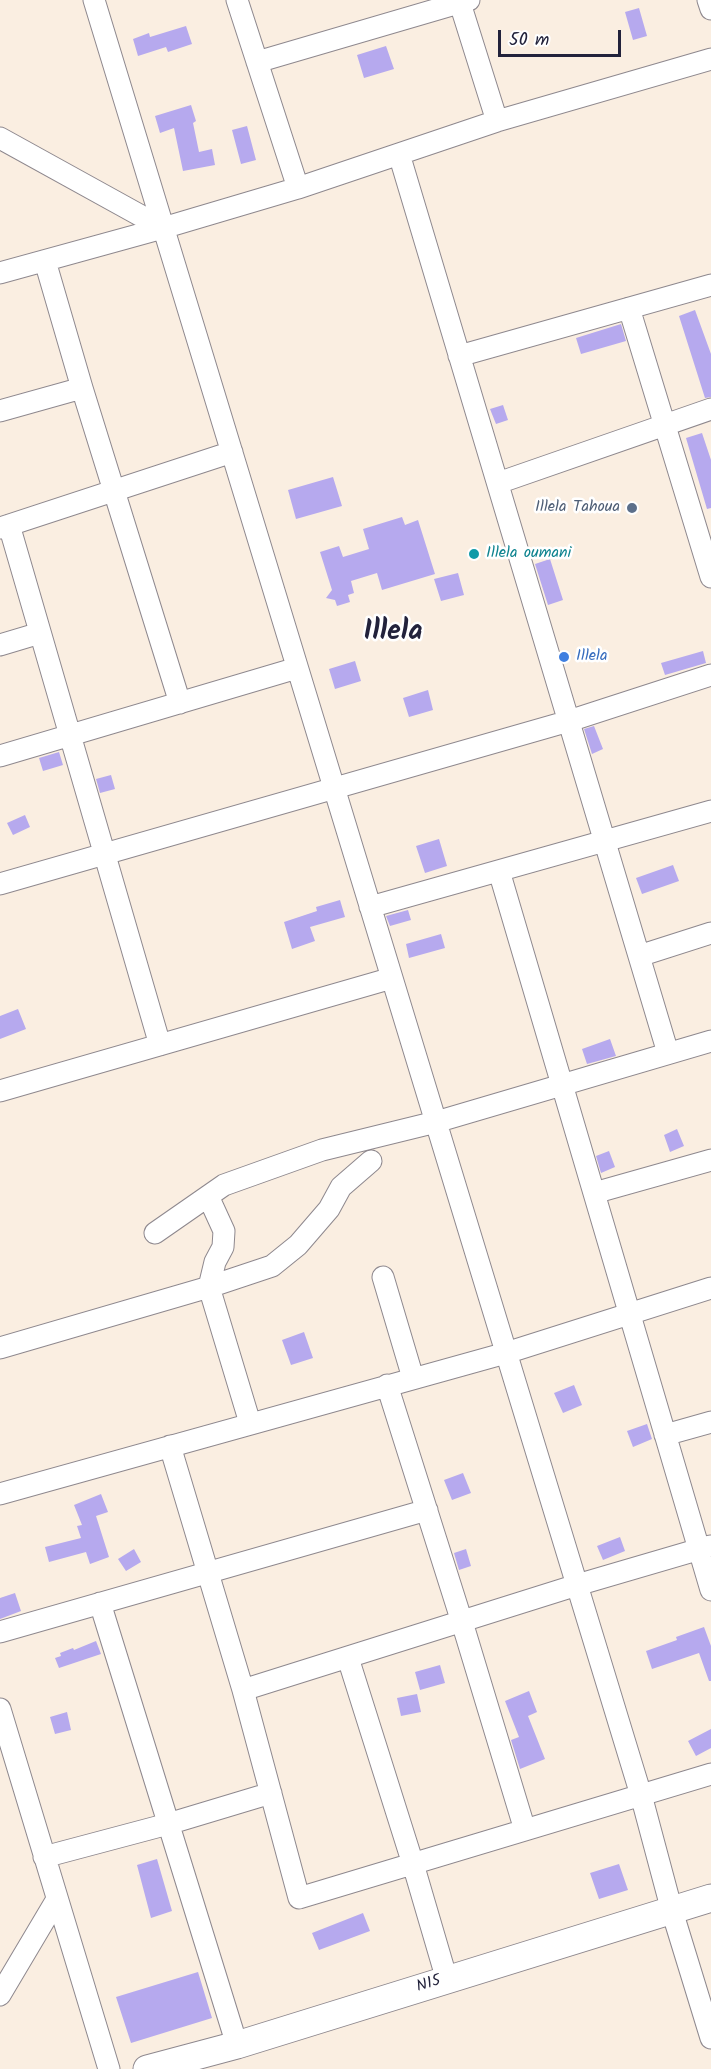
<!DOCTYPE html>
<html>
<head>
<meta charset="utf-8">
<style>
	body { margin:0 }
	#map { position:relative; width:711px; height:2069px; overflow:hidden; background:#faeee1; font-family:Kalam,sans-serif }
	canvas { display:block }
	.scale { position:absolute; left:498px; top:30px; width:123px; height:27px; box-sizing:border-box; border:3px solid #22223b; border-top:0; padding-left:8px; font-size:18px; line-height:21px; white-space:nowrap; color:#22223b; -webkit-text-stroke:4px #fff; paint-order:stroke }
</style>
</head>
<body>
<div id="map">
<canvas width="711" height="2069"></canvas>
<div class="scale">50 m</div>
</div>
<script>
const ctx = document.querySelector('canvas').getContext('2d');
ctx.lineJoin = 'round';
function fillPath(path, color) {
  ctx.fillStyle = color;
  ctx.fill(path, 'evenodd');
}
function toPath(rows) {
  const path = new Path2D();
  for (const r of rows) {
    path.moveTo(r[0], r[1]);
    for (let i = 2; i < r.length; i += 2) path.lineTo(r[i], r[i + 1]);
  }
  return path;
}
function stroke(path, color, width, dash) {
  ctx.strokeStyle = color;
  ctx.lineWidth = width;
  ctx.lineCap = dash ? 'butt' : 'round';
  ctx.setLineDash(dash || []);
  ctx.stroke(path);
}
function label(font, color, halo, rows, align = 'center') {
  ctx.font = font + ' Kalam,sans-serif';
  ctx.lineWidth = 5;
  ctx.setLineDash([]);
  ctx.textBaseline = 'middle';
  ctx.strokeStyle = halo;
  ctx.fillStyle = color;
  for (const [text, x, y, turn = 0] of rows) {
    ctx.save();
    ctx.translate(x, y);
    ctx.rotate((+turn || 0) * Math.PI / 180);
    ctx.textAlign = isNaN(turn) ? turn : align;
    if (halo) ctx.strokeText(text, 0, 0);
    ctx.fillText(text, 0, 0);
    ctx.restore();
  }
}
fillPath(toPath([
	[639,8,647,36,633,40,625,12],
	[186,26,192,44,168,52,166,47,138,56,133,39,149,33,150,37],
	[386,46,394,69,364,78,357,55],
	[191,105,196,121,193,123,199,152,212,149,215,165,183,171,174,128,160,133,155,116],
	[247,126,256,160,241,164,232,130],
	[695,310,711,354,711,397,705,398,679,316],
	[621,324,626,341,581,354,576,338],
	[503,405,508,420,496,424,490,409],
	[702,433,711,460,711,508,707,509,686,438],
	[333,477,342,506,296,519,288,490],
	[402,517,405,525,418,520,435,574,382,590,377,573,351,581,354,593,348,595,350,602,337,606,335,600,326,598,332,590,320,552,339,546,343,557,369,549,363,529],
	[550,559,563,600,548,605,535,564],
	[458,573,464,595,441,601,434,579],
	[703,651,706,663,665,675,661,663],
	[355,661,361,681,335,689,329,669],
	[428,690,433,710,409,717,403,698],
	[594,726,603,749,592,754,584,729],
	[59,752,63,765,43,771,39,758],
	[111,775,115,789,100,793,96,779],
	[25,815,30,827,13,835,7,823],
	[439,839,447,866,425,873,416,846],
	[673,865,679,881,642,894,636,878],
	[340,900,345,917,310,927,315,941,292,949,284,922,317,911,316,907],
	[408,910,411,920,390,926,386,916],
	[441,934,445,948,409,958,406,944],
	[18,1009,26,1029,0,1039,0,1016],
	[610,1039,616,1056,587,1064,582,1049],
	[677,1129,684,1146,670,1152,664,1135],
	[609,1151,615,1167,601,1173,596,1156],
	[304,1332,313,1358,291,1365,282,1340],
	[574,1385,582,1405,563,1413,554,1393],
	[647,1424,652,1439,633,1447,627,1431],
	[463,1473,471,1493,452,1500,444,1480],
	[101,1494,108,1512,96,1516,109,1557,90,1564,86,1552,49,1562,45,1547,81,1538,77,1526,82,1525,74,1505],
	[620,1537,625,1551,603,1560,597,1546],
	[134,1549,141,1562,126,1571,118,1559],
	[466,1549,471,1566,459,1570,454,1553],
	[15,1593,21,1611,0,1619,0,1598],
	[704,1627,711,1646,711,1681,709,1681,699,1653,652,1669,646,1651,677,1640,676,1637],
	[96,1641,101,1654,59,1668,55,1658,61,1656,60,1653,73,1648,74,1650],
	[440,1665,445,1683,420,1690,415,1672],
	[529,1691,537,1712,528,1716,545,1759,520,1769,511,1740,519,1737,505,1701],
	[417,1694,421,1712,401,1716,397,1698],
	[67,1712,71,1730,55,1734,50,1717],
	[711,1729,711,1748,696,1756,688,1741],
	[157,1859,172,1911,151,1918,137,1865],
	[619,1864,628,1890,599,1899,590,1873],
	[363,1913,370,1931,319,1950,312,1933],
	[198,1972,212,2018,131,2043,116,1997]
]), '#b6a9ee');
const minor = toPath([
	[94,0,641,1795,672,1911,711,2038],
	[237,0,298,188],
	[459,0,497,121],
	[708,0,711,9],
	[257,62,469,0],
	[0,138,163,228,298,188,497,121,711,59],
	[399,154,668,1053],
	[45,261,82,388,180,703],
	[0,273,163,228],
	[629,308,711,577],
	[459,356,711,285],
	[0,411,82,388],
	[498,483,711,409],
	[9,525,160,1045],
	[0,528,232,452],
	[0,645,40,633],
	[0,756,297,668],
	[499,871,711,1590],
	[0,884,569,721,711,675],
	[370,907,711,811],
	[639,956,711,933],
	[0,1091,392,978],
	[594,1193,711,1160],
	[208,1196,224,1231,223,1247,215,1262,209,1287,250,1423],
	[155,1233,224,1185,322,1150,436,1122,711,1041],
	[383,1277,413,1378],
	[0,1348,209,1287,272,1266,298,1245,329,1209,341,1187,371,1161],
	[387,1385,462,1622,525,1830],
	[665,1435,711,1422],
	[170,1446,243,1690,299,1898,711,1774],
	[0,1494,506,1353,711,1288],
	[100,1603,237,2045],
	[0,1632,427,1510],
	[348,1658,413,1864,447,1980],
	[243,1690,577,1585,710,1546],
	[0,1709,109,2069],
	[44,1857,168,1824,271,1793],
	[0,1995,57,1899]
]);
const major = toPath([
	[147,2069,237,2045,711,1898]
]);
stroke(minor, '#8e888e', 23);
stroke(major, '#8e888e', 29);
stroke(minor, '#fff', 21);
stroke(major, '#fff', 27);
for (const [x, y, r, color] of [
	[632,508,6,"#5c6f8a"],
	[474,554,6,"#0f9aa8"],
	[564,657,6,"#3f7fe0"]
]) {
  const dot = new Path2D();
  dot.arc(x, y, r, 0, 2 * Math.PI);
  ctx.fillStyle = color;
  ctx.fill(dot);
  stroke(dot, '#fff', 2);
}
label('16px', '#4e5e75', '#fff', [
	["Illela Tahoua",620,508]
], 'right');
label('16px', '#0d838f', '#fff', [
	["Illela oumani",486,554]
], 'left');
label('16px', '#366cbe', '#fff', [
	["Illela",576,657]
], 'left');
label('16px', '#22223b', '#fff', [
	["N15",429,1985,-17]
]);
label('bold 28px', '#22223b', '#fff', [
	["Illela",393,634]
]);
</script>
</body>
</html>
